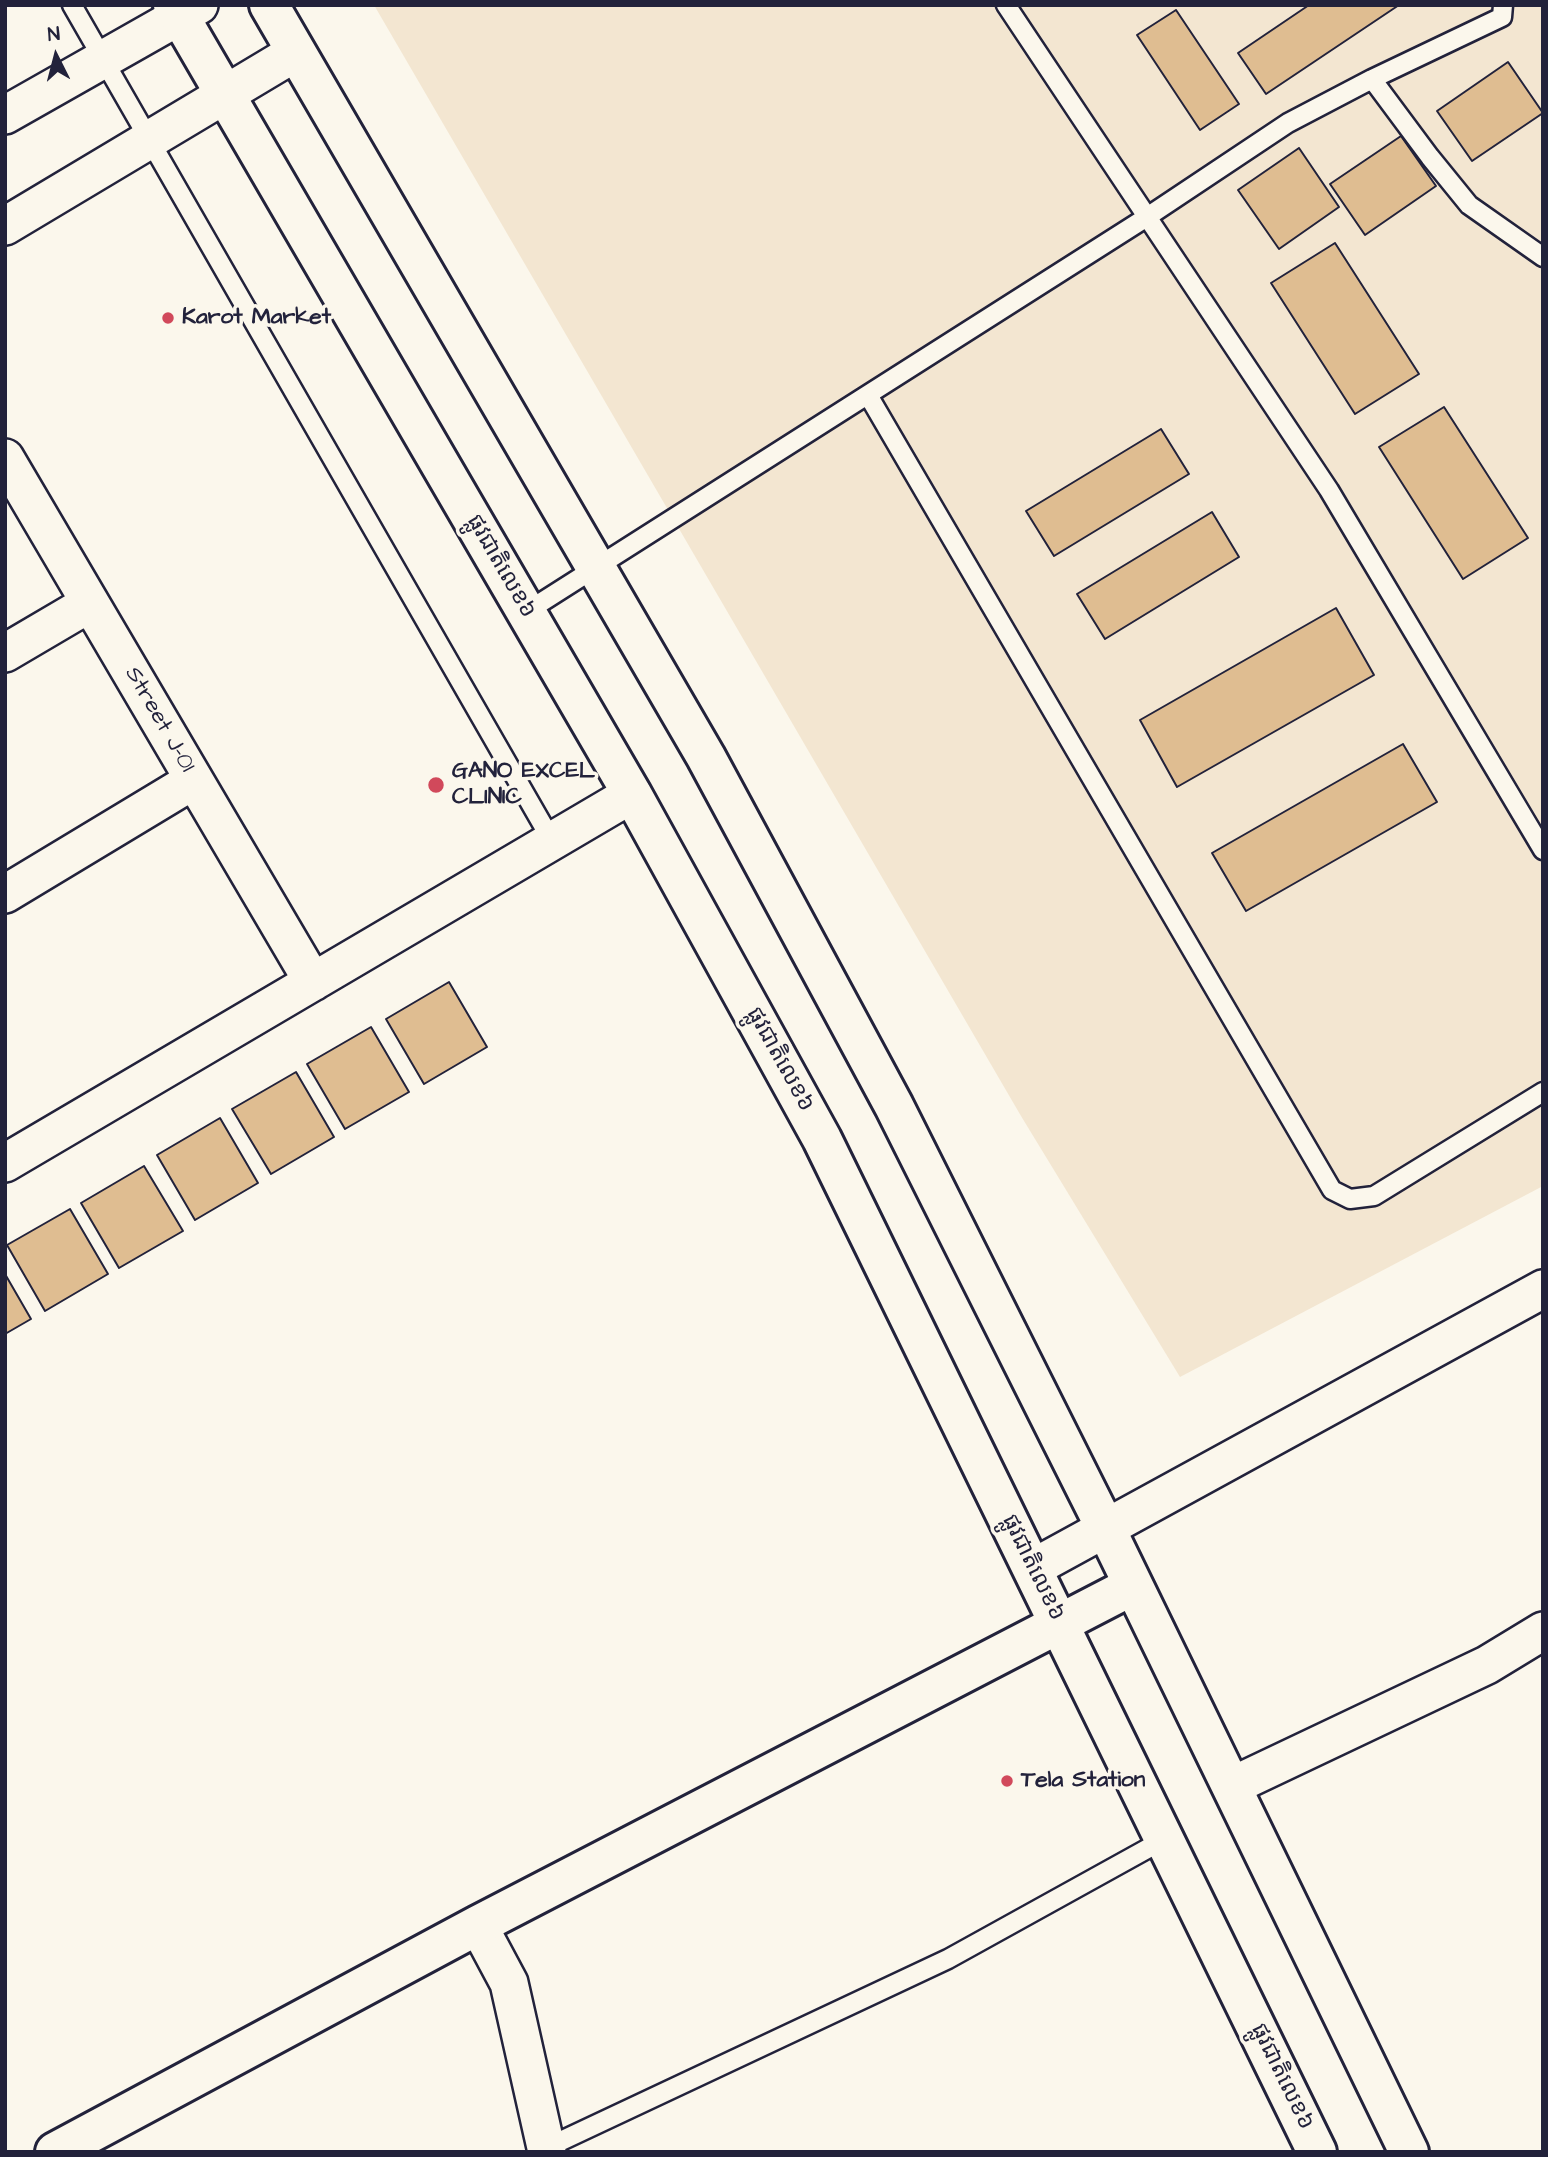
<!DOCTYPE html>
<html>
<head>
<meta charset="utf-8">
<style>
	body { margin:0 }
	#map { position:relative; width:1548px; height:2157px; overflow:hidden; background:#fbf7ec; font-family:"Architects Daughter",sans-serif }
	canvas { display:block }
	.frame { position:absolute; inset:0; border:7px solid #22223b; pointer-events:none }
	.north { position:absolute; left:21px; top:21px; width:70px; height:70px; -webkit-text-stroke:5px #fbf7ec; paint-order:stroke; rotate:354deg; font-size:19px; font-weight:700; line-height:28px; text-align:center; color:#22223b }
	.north::after { content:''; display:block; margin:auto; width:24px; height:32px; background:#22223b; clip-path:polygon(50% 0,100% 100%,50% 72%,0 100%) }
</style>
</head>
<body>
<div id="map">
<canvas width="1548" height="2157"></canvas>
<div class="frame"></div>
<div class="north">N</div>
</div>
<script>
const ctx = document.querySelector('canvas').getContext('2d');
ctx.lineJoin = 'round';
function fillPath(path, color) {
  ctx.fillStyle = color;
  ctx.fill(path, 'evenodd');
}
function toPath(rows) {
  const path = new Path2D();
  for (const r of rows) {
    path.moveTo(r[0], r[1]);
    for (let i = 2; i < r.length; i += 2) path.lineTo(r[i], r[i + 1]);
  }
  return path;
}
function stroke(path, color, width, dash) {
  ctx.strokeStyle = color;
  ctx.lineWidth = width;
  ctx.lineCap = dash ? 'butt' : 'round';
  ctx.setLineDash(dash || []);
  ctx.stroke(path);
}
function label(font, color, halo, rows, align = 'center') {
  ctx.font = font + ' "Architects Daughter","Noto Sans Khmer",sans-serif';
  ctx.lineWidth = 7;
  ctx.setLineDash([]);
  ctx.textBaseline = 'middle';
  ctx.strokeStyle = halo;
  ctx.fillStyle = color;
  for (const [text, x, y, turn = 0] of rows) {
    ctx.save();
    ctx.translate(x, y);
    ctx.rotate((+turn || 0) * Math.PI / 180);
    ctx.textAlign = isNaN(turn) ? turn : align;
    if (halo) ctx.strokeText(text, 0, 0);
    ctx.fillText(text, 0, 0);
    ctx.restore();
  }
}
fillPath(toPath([
	[374,5,1543,5,1543,1186,1180,1377,1021,1116]
]), '#f3e6d1');
const building = toPath([
	[1309,5,1399,5,1266,94,1238,53,1309,5],
	[1176,10,1239,104,1200,130,1137,35,1176,10],
	[1508,62,1543,113,1472,161,1437,111,1508,62],
	[1401,136,1436,186,1365,235,1330,184,1401,136],
	[1299,148,1339,207,1279,249,1238,190,1299,148],
	[1335,243,1419,374,1355,414,1271,283,1335,243],
	[1444,407,1528,538,1463,579,1379,447,1444,407],
	[1161,429,1189,474,1054,556,1026,511,1161,429],
	[1212,512,1239,557,1105,639,1077,594,1212,512],
	[1336,608,1374,675,1177,787,1140,720,1336,608],
	[1403,744,1437,802,1246,911,1212,853,1403,744],
	[449,982,487,1047,424,1084,386,1019,449,982],
	[371,1027,409,1092,345,1129,307,1064,371,1027],
	[296,1072,334,1137,271,1174,232,1109,296,1072],
	[220,1118,258,1183,195,1220,157,1155,220,1118],
	[144,1166,183,1231,119,1268,81,1203,144,1166],
	[70,1209,108,1274,45,1311,7,1245,70,1209],
	[5,1274,31,1319,5,1334,5,1274]
]);
fillPath(building, '#dfbd91');
stroke(building, '#22223b', 2);
const service = toPath([
	[72,5,552,841],
	[1006,5,1329,490,1543,850],
	[1372,79,1430,157,1469,205,1543,257],
	[868,395,1332,1190,1350,1199,1374,1196,1543,1092],
	[526,612,1147,217,1288,123,1372,79,1502,17,1503,5],
	[546,2148,948,1959,1165,1839]
]);
const minor = toPath([
	[5,115,199,5],
	[5,226,296,52],
	[5,458,313,982],
	[5,653,90,603],
	[5,894,194,780],
	[5,1163,632,794],
	[1033,1568,1543,1289],
	[1232,1786,1487,1665,1543,1631],
	[478,1925,509,1983,547,2152]
]);
const secondary = toPath([
	[55,2152,478,1925,1132,1586]
]);
const trunk = toPath([
	[173,5,632,794,822,1139,1317,2152],
	[269,5,706,757,894,1106,1106,1529,1409,2152]
]);
stroke(service, '#22223b', 23);
stroke(minor, '#22223b', 42);
stroke(secondary, '#22223b', 44);
stroke(trunk, '#22223b', 44);
stroke(service, '#fbf7ec', 18);
stroke(minor, '#fbf7ec', 37);
stroke(secondary, '#fbf7ec', 38);
stroke(trunk, '#fbf7ec', 38);
for (const [x, y, r, color] of [
	[168,318,7,"#d1495b"],
	[436,785,9,"#d1495b"],
	[1007,1781,7,"#d1495b"]
]) {
  const dot = new Path2D();
  dot.arc(x, y, r, 0, 2 * Math.PI);
  ctx.fillStyle = color;
  ctx.fill(dot);
  stroke(dot, '#fbf7ec', 2.5);
}
label('bold 23px', '#22223b', '#fbf7ec', [
	["Karot Market",182,318],
	["GANO EXCEL",452,772],
	["CLINIC",452,798],
	["Tela Station",1021,1781]
], 'left');
label('23px', '#22223b', '#fbf7ec', [
	["ផ្លូវជាតិលេខ៦",500,567,60],
	["Street J-01",159,720,60],
	["ផ្លូវជាតិលេខ៦",779,1060,61],
	["ផ្លូវជាតិលេខ៦",1032,1568,64],
	["ផ្លូវជាតិលេខ៦",1281,2077,64]
]);
</script>
</body>
</html>
